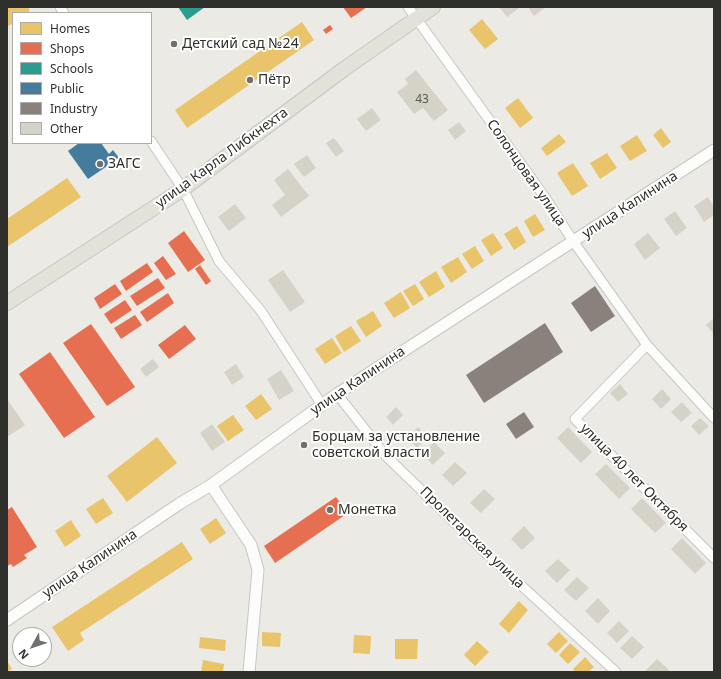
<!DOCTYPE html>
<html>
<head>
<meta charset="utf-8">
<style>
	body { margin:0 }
	#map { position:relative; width:721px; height:679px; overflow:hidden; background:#ebeae5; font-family:"Noto Sans",sans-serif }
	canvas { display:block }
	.frame { position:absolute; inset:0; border:8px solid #2f2f2c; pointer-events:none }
	.legend { position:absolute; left:12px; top:12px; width:140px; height:132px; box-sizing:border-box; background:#fff; border:1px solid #acacab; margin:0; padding:5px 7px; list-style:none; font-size:12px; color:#2f2f2c }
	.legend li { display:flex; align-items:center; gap:8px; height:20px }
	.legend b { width:20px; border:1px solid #acacab }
	.north { position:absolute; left:12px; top:627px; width:40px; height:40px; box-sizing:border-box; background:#fff; border:1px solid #acacab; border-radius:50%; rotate:230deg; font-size:11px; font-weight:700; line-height:16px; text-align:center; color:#2f2f2c }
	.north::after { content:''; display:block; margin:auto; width:14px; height:18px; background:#71706d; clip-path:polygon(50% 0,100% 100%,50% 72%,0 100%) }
</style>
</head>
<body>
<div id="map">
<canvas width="721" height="679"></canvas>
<div class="frame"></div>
<ul class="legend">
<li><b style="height:11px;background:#e9c46a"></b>Homes</li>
<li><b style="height:11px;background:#e76f51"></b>Shops</li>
<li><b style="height:11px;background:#2a9d8f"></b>Schools</li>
<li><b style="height:11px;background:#457b9d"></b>Public</li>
<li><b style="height:11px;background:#8a817c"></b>Industry</li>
<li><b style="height:11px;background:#d5d3c8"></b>Other</li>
</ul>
<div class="north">N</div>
</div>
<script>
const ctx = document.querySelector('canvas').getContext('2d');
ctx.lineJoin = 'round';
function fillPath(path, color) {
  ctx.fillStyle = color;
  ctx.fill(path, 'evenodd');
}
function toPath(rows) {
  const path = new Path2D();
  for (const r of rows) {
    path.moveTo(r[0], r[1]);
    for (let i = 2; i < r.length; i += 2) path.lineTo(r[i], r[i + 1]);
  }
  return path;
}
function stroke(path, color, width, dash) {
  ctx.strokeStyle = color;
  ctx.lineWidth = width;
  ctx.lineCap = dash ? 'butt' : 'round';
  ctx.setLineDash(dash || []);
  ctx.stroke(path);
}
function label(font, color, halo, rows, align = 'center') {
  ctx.font = font + ' "Noto Sans",sans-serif';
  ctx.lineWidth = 4;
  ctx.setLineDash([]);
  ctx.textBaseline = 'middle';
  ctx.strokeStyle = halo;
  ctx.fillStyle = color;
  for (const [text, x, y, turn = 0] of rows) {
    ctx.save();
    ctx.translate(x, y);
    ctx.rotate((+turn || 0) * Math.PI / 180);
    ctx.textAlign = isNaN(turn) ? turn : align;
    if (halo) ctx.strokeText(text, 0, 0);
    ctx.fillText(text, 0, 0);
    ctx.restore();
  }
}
fillPath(toPath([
	[7,7,28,7,30,11,27,13,13,13,13,23,7,27],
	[482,19,498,39,485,49,469,30],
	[302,22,314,40,187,128,175,110],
	[518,98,533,118,520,128,505,108],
	[661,128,671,142,663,148,653,135],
	[559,134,566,142,547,156,541,148],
	[637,135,647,151,630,161,620,146],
	[607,153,617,168,600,179,590,163],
	[573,163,588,186,572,196,557,173],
	[67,178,81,197,7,247,7,219],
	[535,214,545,230,533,237,524,221],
	[517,226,526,242,514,250,504,234],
	[493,233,503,248,491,256,481,240],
	[475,246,484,261,472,269,462,254],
	[458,257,467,272,451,283,441,267],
	[436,271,445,287,429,297,419,282],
	[415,284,424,299,413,306,403,291],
	[401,292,410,308,394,318,384,303],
	[373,311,382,326,366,337,356,321],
	[351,326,361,341,344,352,335,336],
	[332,338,342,353,325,364,315,349],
	[261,394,272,409,256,420,245,406],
	[233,415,244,430,228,441,217,426],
	[157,437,177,463,127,502,107,476],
	[103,498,113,513,96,524,86,509],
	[216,518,226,533,210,544,200,529],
	[71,520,81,536,65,547,55,531],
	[182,542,193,559,80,633,84,640,68,651,52,627],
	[519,601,528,610,509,633,499,624],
	[262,632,281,633,280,647,262,646],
	[559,632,568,641,556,653,547,644],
	[354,635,371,636,370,654,353,653],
	[200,637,226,640,225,651,199,648],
	[395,639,418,639,417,659,395,659],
	[477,641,489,652,475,666,464,655],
	[570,643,580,652,568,664,559,655],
	[585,657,594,667,588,672,575,672,573,669],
	[203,660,224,664,223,672,201,672],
	[7,661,12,669,7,672]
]), '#e9c46a');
fillPath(toPath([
	[343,7,367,7,351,18],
	[330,25,333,29,326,34,323,30],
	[184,231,205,260,188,272,168,243],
	[163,256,176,274,166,280,154,263],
	[147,263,153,272,126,291,120,281],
	[200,265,211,281,206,285,195,269],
	[158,278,165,288,137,306,130,296],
	[115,284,122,294,100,309,94,298],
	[168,293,174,303,147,322,140,312],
	[125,300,132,310,111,324,104,314],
	[135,315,142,325,121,339,114,328],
	[91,324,135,387,107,406,63,343],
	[185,325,196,339,169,359,158,345],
	[50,352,95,417,64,438,19,374],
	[336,497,348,513,275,563,264,546],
	[12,507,37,547,24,555,27,558,13,567,11,564,7,566,7,510]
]), '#e76f51');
fillPath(toPath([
	[178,7,205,7,187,20]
]), '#2a9d8f');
fillPath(toPath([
	[79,143,101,143,109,154,113,150,119,158,88,179,68,151]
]), '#457b9d');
fillPath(toPath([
	[595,286,615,316,591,332,571,303],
	[545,323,563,352,484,403,466,375],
	[524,412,534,427,516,439,506,424]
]), '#8a817c');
fillPath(toPath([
	[499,7,518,7,519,8,507,17],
	[528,7,546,7,534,16],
	[416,70,448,110,434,121,423,108,414,114,397,92,408,84,405,79],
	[372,108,381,120,366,131,357,119],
	[459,122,466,131,455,140,448,130],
	[334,138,344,151,336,157,326,143],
	[307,155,316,168,304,177,294,164],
	[288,169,309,196,281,217,272,205,285,195,274,180],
	[708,197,714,207,714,215,704,222,694,206],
	[235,204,246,218,229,231,218,217],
	[675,211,687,228,676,236,664,219],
	[648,233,660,248,645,260,634,244],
	[283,270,305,302,290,312,268,280],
	[714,318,714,334,706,325],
	[153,359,159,367,146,377,140,369],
	[236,364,244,377,232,385,224,372],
	[281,370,294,391,279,400,267,379],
	[620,384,628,394,618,402,610,393],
	[662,389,671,399,661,409,652,399],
	[7,399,25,425,7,437],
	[682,402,692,413,681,422,671,412],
	[396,407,403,415,393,425,386,417],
	[700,418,709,426,699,435,691,426],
	[212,424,225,442,212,451,200,433],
	[418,427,428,437,417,448,407,438],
	[568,427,592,452,581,463,557,438],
	[434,442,445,453,433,465,423,454],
	[455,462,467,473,453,486,442,475],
	[606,464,630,488,619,499,595,474],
	[484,489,495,499,481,513,470,503],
	[642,498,666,523,655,533,631,509],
	[524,526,535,538,522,550,511,539],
	[682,538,706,563,695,574,671,549],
	[558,559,570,570,557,583,545,571],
	[577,577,589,588,576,601,564,590],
	[598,598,610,611,598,624,585,611],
	[619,621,629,631,617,643,607,633],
	[632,636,644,647,632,659,620,648],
	[657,659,669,670,667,672,646,672,645,671]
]), '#d5d3c8');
const minor = toPath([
	[60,7,64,13],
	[408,7,544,196,573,241,647,345,714,418],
	[151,141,183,189,219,261,261,311,322,405],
	[647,345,575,419,714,558],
	[337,394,386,456,489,556,616,672]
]);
const tertiary = toPath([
	[211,485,251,545,258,570,249,672],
	[7,620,179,504,211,485,337,394,714,150]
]);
const primary = toPath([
	[7,303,183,189,344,69,433,7]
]);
stroke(minor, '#c7c6c3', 11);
stroke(tertiary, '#c7c6c3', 13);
stroke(primary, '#c6c6c3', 16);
stroke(minor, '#fcfcfb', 9);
stroke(tertiary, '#fcfcfb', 11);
stroke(primary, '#e2e2d8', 14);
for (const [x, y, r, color] of [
	[174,44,4,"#71706d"],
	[250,80,4,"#71706d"],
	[100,164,4,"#71706d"],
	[304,445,4,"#71706d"],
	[330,510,4,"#71706d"]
]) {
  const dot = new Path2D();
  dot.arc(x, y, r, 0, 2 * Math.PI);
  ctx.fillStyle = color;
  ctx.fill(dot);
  stroke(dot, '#fff', 1.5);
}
label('12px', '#595954', null, [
	["43",422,100]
]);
label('14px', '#2f2f2c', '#fff', [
	["Детский сад №24",182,44],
	["Пётр",258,80],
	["ЗАГС",108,164],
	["Борцам за установление",312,437],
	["советской власти",312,453],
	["Монетка",338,510]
], 'left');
label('14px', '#2f2f2c', '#fff', [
	["улица Карла Либкнехта",222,158,-36],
	["Солонцовая улица",526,173,55],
	["улица Калинина",630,205,-33],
	["улица Калинина",358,381,-34],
	["улица 40 лет Октября",634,478,45],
	["Пролетарская улица",472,538,44],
	["улица Калинина",90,564,-34]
]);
</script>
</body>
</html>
